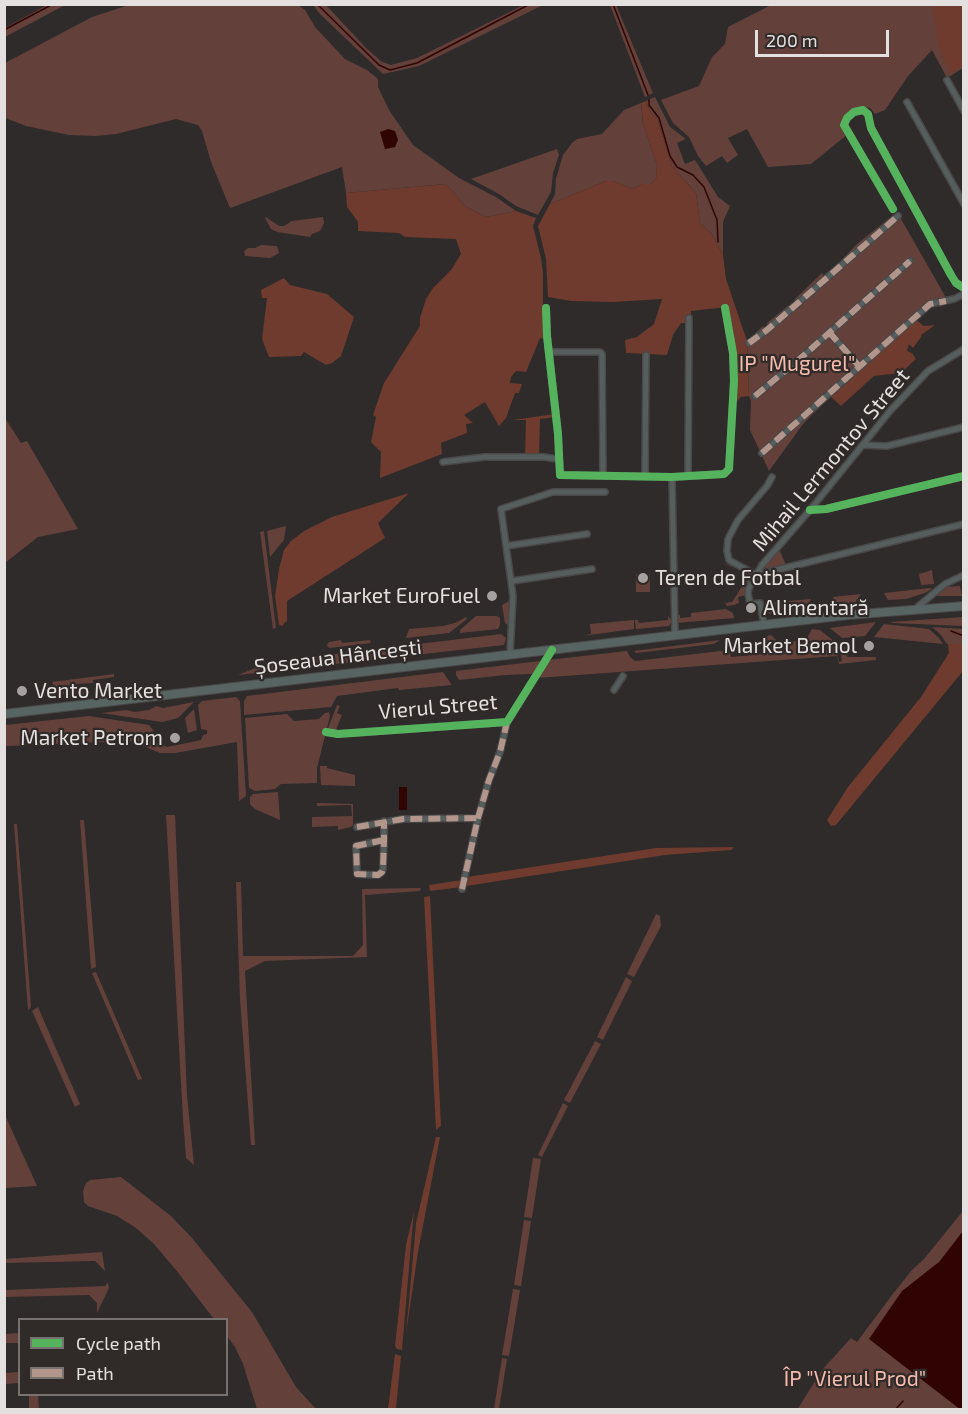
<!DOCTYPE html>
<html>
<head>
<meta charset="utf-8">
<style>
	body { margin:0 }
	#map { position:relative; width:968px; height:1414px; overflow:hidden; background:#2e2b2a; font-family:"Exo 2",sans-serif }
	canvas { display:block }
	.frame { position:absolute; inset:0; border:6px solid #e4e0df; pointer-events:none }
	.legend { position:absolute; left:18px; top:1318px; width:210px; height:78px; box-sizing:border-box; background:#302a28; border:2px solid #787371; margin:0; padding:8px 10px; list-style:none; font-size:18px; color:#e4e0df }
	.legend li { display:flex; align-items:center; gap:12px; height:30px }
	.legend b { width:30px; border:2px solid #787371 }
	.scale { position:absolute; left:755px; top:30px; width:134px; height:27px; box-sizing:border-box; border:3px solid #e4e0df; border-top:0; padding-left:8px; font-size:18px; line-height:21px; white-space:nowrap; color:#e4e0df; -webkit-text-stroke:4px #302a28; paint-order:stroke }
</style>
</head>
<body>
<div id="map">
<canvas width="968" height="1414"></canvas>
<div class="frame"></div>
<ul class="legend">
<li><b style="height:8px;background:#56b35d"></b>Cycle path</li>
<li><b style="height:8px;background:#b2968c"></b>Path</li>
</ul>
<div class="scale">200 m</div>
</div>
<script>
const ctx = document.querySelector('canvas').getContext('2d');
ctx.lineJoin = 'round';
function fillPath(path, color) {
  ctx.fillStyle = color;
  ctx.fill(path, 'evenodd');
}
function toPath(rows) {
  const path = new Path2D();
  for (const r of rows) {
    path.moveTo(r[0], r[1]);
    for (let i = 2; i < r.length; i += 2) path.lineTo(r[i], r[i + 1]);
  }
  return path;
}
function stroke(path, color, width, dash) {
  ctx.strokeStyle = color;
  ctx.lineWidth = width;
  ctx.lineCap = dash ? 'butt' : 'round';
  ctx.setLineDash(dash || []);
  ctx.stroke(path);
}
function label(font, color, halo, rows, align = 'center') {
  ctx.font = font + ' "Exo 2",sans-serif';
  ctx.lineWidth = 4.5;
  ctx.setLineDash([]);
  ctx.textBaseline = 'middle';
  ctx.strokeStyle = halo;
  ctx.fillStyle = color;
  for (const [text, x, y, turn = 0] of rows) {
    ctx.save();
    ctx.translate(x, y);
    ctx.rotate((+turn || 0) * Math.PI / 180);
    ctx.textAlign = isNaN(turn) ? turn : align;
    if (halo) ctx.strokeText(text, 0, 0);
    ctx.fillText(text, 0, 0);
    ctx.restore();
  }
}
fillPath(toPath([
	[47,5,65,5,5,37,5,28],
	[129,5,298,5,305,10,315,27,345,59,367,70,378,79,378,87,389,110,413,145,459,178,496,197,516,211,486,217,465,206,446,184,346,193,342,167,230,208,211,162,202,131,198,125,176,119,116,134,96,136,69,135,26,126,5,118,5,63,92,17],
	[313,5,326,5,366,48,382,62,391,65,417,58,524,5,543,5,419,66,383,74,320,14],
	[610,5,616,5,653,93,645,97],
	[771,5,963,5,963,68,947,78,932,50,908,76,885,110,875,114,870,108,861,106,845,114,841,124,848,134,811,164,768,167,747,129,728,138,738,155,727,163,722,156,706,166,698,156,689,137,673,123,661,100,699,86,712,57,725,44,728,27],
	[655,97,670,127,686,139,677,143,685,164,695,160,718,197,730,206,723,222,723,255,712,234,700,223,696,193,672,166,657,118,651,113,646,101],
	[641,103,643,123,657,165,656,179,650,184,642,184,633,189,613,181,606,181,550,204,555,194,556,179,563,155,572,143,577,139,602,134,624,110],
	[557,149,559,155,553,173,551,192,538,215,516,206,499,194,471,179],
	[897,212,949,303,940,307,938,305,932,306,826,401,803,424,769,471,750,430,751,401,749,396,747,341,763,326,765,329,768,326,767,323,789,305,790,307,795,302,794,300,822,273,824,277,828,274,857,244],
	[266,217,279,226,284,226,292,221,323,217,324,223,320,231,312,234,310,237,277,232,271,229,265,218],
	[261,245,277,246,279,253,270,258,245,256,244,251,248,248,255,248],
	[5,418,21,443,27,441,78,529,38,537,5,563],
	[286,526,284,540,270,557,267,531],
	[264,531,276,628,273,629,260,532],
	[779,549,786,565,766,569,764,566],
	[722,563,737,567,751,576,746,595,738,597,739,603,734,605,727,606,725,603,732,602,748,577,741,570],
	[932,570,934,584,921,585,919,574],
	[636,574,650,574,650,592,636,592],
	[960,586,962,596,936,596,947,587],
	[930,588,932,589,925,593,906,599,888,600,884,593],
	[861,594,854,604,835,606,833,597],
	[811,599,807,609,769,614,767,603],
	[511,600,509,626,505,623,502,605],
	[726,609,733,613,734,618,677,623,677,615,680,615,680,618,691,617,691,613],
	[476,616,497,616,500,618,500,625,498,629,460,633,460,630],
	[668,616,672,621,669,626,636,629,635,620,638,620,639,623,668,620],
	[466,617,467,619,449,633,406,638,409,629,443,626,455,623],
	[963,617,963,626,893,623,890,622],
	[634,620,634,629,582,636,591,634,590,624],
	[876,622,865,636,842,638,830,628],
	[884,624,929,629,938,637,943,644,874,637],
	[932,627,963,629,963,644,947,644,940,634],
	[812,629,820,630,834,641,839,662,842,661,840,648,842,646,845,647,847,657,876,657,876,660,839,664,837,656,537,678,548,660,627,651,630,657,635,661,729,650,731,657,764,654,763,637,771,635,779,643,806,640],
	[501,634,506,638,504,645,238,675,270,662],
	[341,640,342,643,370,640,371,643,329,648,327,645,329,642],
	[720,640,714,644,636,653,634,651],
	[540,661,536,673,531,674,506,675,459,680,456,675,456,671],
	[443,672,452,685,399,690,398,688,337,696,331,707,244,715,244,701,247,696],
	[114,674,114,677,93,680,93,683,74,684,74,692,91,691,89,693,76,695,61,694,56,690,52,682],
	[236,697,240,701,246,796,239,801,237,742,175,753,160,753,131,741,5,746,5,725,89,716,149,725,154,731,150,732,153,741,167,747,192,742,201,740,203,735,207,734,207,730,201,729,198,705,202,701],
	[194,702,178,718,162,722,101,713,127,710,134,712,149,710,156,706,163,708],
	[337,705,340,706,337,713,342,715,336,730,337,732,327,731],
	[194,709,197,730,188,733,185,718],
	[329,712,330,716,317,768,317,783,281,784,275,789,255,791,249,788,245,718,287,714,294,721,319,719,325,713],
	[320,766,327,766,327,768,355,775,355,786,321,785],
	[278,792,280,820,255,809,250,804,250,797,253,794],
	[317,803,353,804,353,825,351,827,338,830,338,826,312,827,312,817,352,816,351,805,317,806],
	[166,815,175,815,187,1096,194,1165,186,1158,183,1119],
	[80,820,84,820,96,967,91,969],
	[14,824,17,824,31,1007,28,1010],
	[236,882,241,882,243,956,353,956,363,945,362,889,421,888,420,891,365,895,367,957,265,961,245,971,255,1145,251,1145,247,1091,240,999],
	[656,914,660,916,661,926,634,977,627,974],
	[96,972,142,1079,138,1080,92,973],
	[626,977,632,981,603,1040,597,1037],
	[38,1007,80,1104,75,1107,32,1011],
	[595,1041,601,1044,570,1103,564,1100],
	[563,1103,568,1106,542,1157,538,1155],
	[4,1115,5,1115,37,1186,5,1188],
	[533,1158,541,1159,532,1218,524,1217],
	[121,1177,171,1216,192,1238,252,1312,296,1387,316,1409,257,1409,243,1364,235,1347,227,1336,226,1320,214,1319,176,1270,153,1243,136,1228,117,1216,88,1206,84,1202,83,1191,86,1183,90,1180],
	[963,1211,963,1409,797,1410,822,1370,851,1338,857,1342,892,1295,912,1270,924,1259],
	[524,1220,531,1221,521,1286,514,1285],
	[102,1252,105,1271,95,1261,5,1263,5,1259],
	[107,1277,109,1288,97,1313,97,1303,89,1295,5,1297,5,1290,105,1286,108,1282],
	[513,1289,520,1290,509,1356,502,1355],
	[19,1333,19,1343,5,1343,5,1334],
	[502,1358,507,1359,499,1409,494,1409],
	[19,1372,19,1383,5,1384,5,1373],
	[29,1395,38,1395,39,1409,29,1409]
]), '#63413a');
fillPath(toPath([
	[932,5,963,5,963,66,953,72,949,72,939,47],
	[646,101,651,113,657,118,672,166,696,193,700,223,712,234,723,255,726,279,747,341,749,396,741,397,734,404,735,349,727,307,691,311,691,317,687,323,681,323,673,335,667,355,626,353,625,340,637,337,654,324,662,299,614,302,571,301,548,297,546,259,538,226,550,204,606,181,613,181,633,189,642,184,650,184,656,179,657,165,643,123,641,103],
	[446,184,465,206,486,217,516,211,536,218,533,226,541,258,543,273,543,339,540,338,526,372,516,371,511,377,510,383,522,384,519,393,515,393,506,418,500,425,499,426,485,402,464,415,473,423,466,424,467,433,441,443,442,454,380,478,381,452,371,442,376,417,373,415,384,383,420,326,420,318,426,299,433,288,451,270,461,254,456,239,405,237,399,233,358,231,358,222,347,207,346,193],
	[284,278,290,285,327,294,354,317,341,356,332,363,326,365,304,352,301,356,269,357,262,339,267,298,262,298,261,290],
	[916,320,924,326,935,325,921,335,921,337,913,348,909,344,907,351,912,353,916,359,901,373,874,376,841,406,831,397],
	[555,414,555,417,540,419,539,455,525,454,526,420,513,420],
	[409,493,378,523,385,538,287,601,287,621,284,623,283,626,279,625,275,596,279,569,284,550,291,541,304,531,332,517],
	[948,644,963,644,963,671,836,825,831,826,827,820,848,787,921,697,949,653],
	[734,847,731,850,665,855,466,886,467,877,656,848],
	[462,880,461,887,430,891,429,885],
	[430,896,441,1126,436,1130,424,897],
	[436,1137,440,1137,418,1252,406,1334,416,1223],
	[414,1211,411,1244,402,1350,397,1349,395,1346,406,1245],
	[395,1354,401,1356,396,1409,388,1409]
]), '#6e3b2e');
fillPath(toPath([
	[388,129,395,131,398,140,395,147,385,149,380,132],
	[399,787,407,787,407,810,399,810],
	[963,1231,964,1409,961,1410,869,1339,902,1291,939,1262]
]), '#310404');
stroke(toPath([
	[317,4,379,65,390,70,417,63,530,4],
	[613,4,648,95],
	[4,30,53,4],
	[649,100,649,105,659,118,670,156,677,167,693,175,704,187,717,220,718,242],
	[951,631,964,636],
	[895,1410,903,1401]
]), '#310404', 1.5);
const minor = toPath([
	[947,80,964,111],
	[907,102,964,204],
	[893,209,844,125,847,118,854,112,863,110,868,114,871,128,951,275,956,283,964,288],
	[546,308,547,336,558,434,560,475,672,477,724,474,729,469,734,381,733,353,725,308],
	[829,332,859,366],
	[749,343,767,330,898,216],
	[549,352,600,352,602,354,603,476],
	[755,396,803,356,910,261],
	[863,445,887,446,964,427],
	[762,453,930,304,954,299,964,294],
	[443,462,484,457,544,457,558,459],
	[645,476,646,355],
	[688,476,689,318],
	[672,477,675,635],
	[772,477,767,486,738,520,728,539,727,551,729,560,756,575,964,524],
	[810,510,826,509,964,476],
	[506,546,587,534],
	[512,581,592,569],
	[915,609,945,584,964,575],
	[764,624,760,603,750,604,748,593,749,588,762,565,810,510,890,411,928,371,964,349],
	[510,655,513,596,501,509,553,492,605,492],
	[614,690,623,676],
	[326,732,338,734,507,722,552,650],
	[357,827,403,819,478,818],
	[384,840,356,846,357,874,378,875,382,872,383,869,384,840,384,821],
	[462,889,478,818,489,780,500,752,507,722]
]);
const highway = toPath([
	[4,714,848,615,964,606]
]);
stroke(minor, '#4a4848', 8);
stroke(highway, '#4a4848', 10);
stroke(minor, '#555e5d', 5);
stroke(highway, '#576462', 8);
stroke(toPath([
	[829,332,859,366],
	[749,343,767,330,898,216],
	[755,396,803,356,910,261],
	[762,453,930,304,946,301],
	[357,827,403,819,478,818],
	[384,840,356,846,357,874,378,875,382,872,383,869,384,840,384,821],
	[462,889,478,818,489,780,500,752,507,722]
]), '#b2968c', 6, [12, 6]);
stroke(toPath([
	[893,209,844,125,847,118,854,112,863,110,868,114,871,128,951,275,956,283,964,288],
	[546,308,547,336,558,434,560,475,672,477,724,474,729,469,734,381,733,353,725,308],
	[810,510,826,509,964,476],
	[326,732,338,734,507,722,552,650]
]), '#56b35d', 8);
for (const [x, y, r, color] of [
	[643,578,6,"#a4a1a0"],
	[492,596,6,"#a4a1a0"],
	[751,608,6,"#a4a1a0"],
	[869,646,6,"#a4a1a0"],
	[22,691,6,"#a4a1a0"],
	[175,738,6,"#a4a1a0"]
]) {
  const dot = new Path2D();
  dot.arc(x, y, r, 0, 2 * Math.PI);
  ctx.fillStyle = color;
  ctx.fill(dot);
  stroke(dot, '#302a28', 2);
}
label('21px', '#f5bcae', '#302a28', [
	["IP \"Mugurel\"",797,364],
	["ÎP \"Vierul Prod\"",855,1379]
]);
label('21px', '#e4e0df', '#302a28', [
	["Mihail Lermontov Street",831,460,-50],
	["Șoseaua Hâncești",338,657,-7],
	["Vierul Street",438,707,-5]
]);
label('21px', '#e4e0df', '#302a28', [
	["Teren de Fotbal",655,578],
	["Market EuroFuel",480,596,"right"],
	["Alimentară",763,608],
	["Market Bemol",857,646,"right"],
	["Vento Market",34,691],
	["Market Petrom",163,738,"right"]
], 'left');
</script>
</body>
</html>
